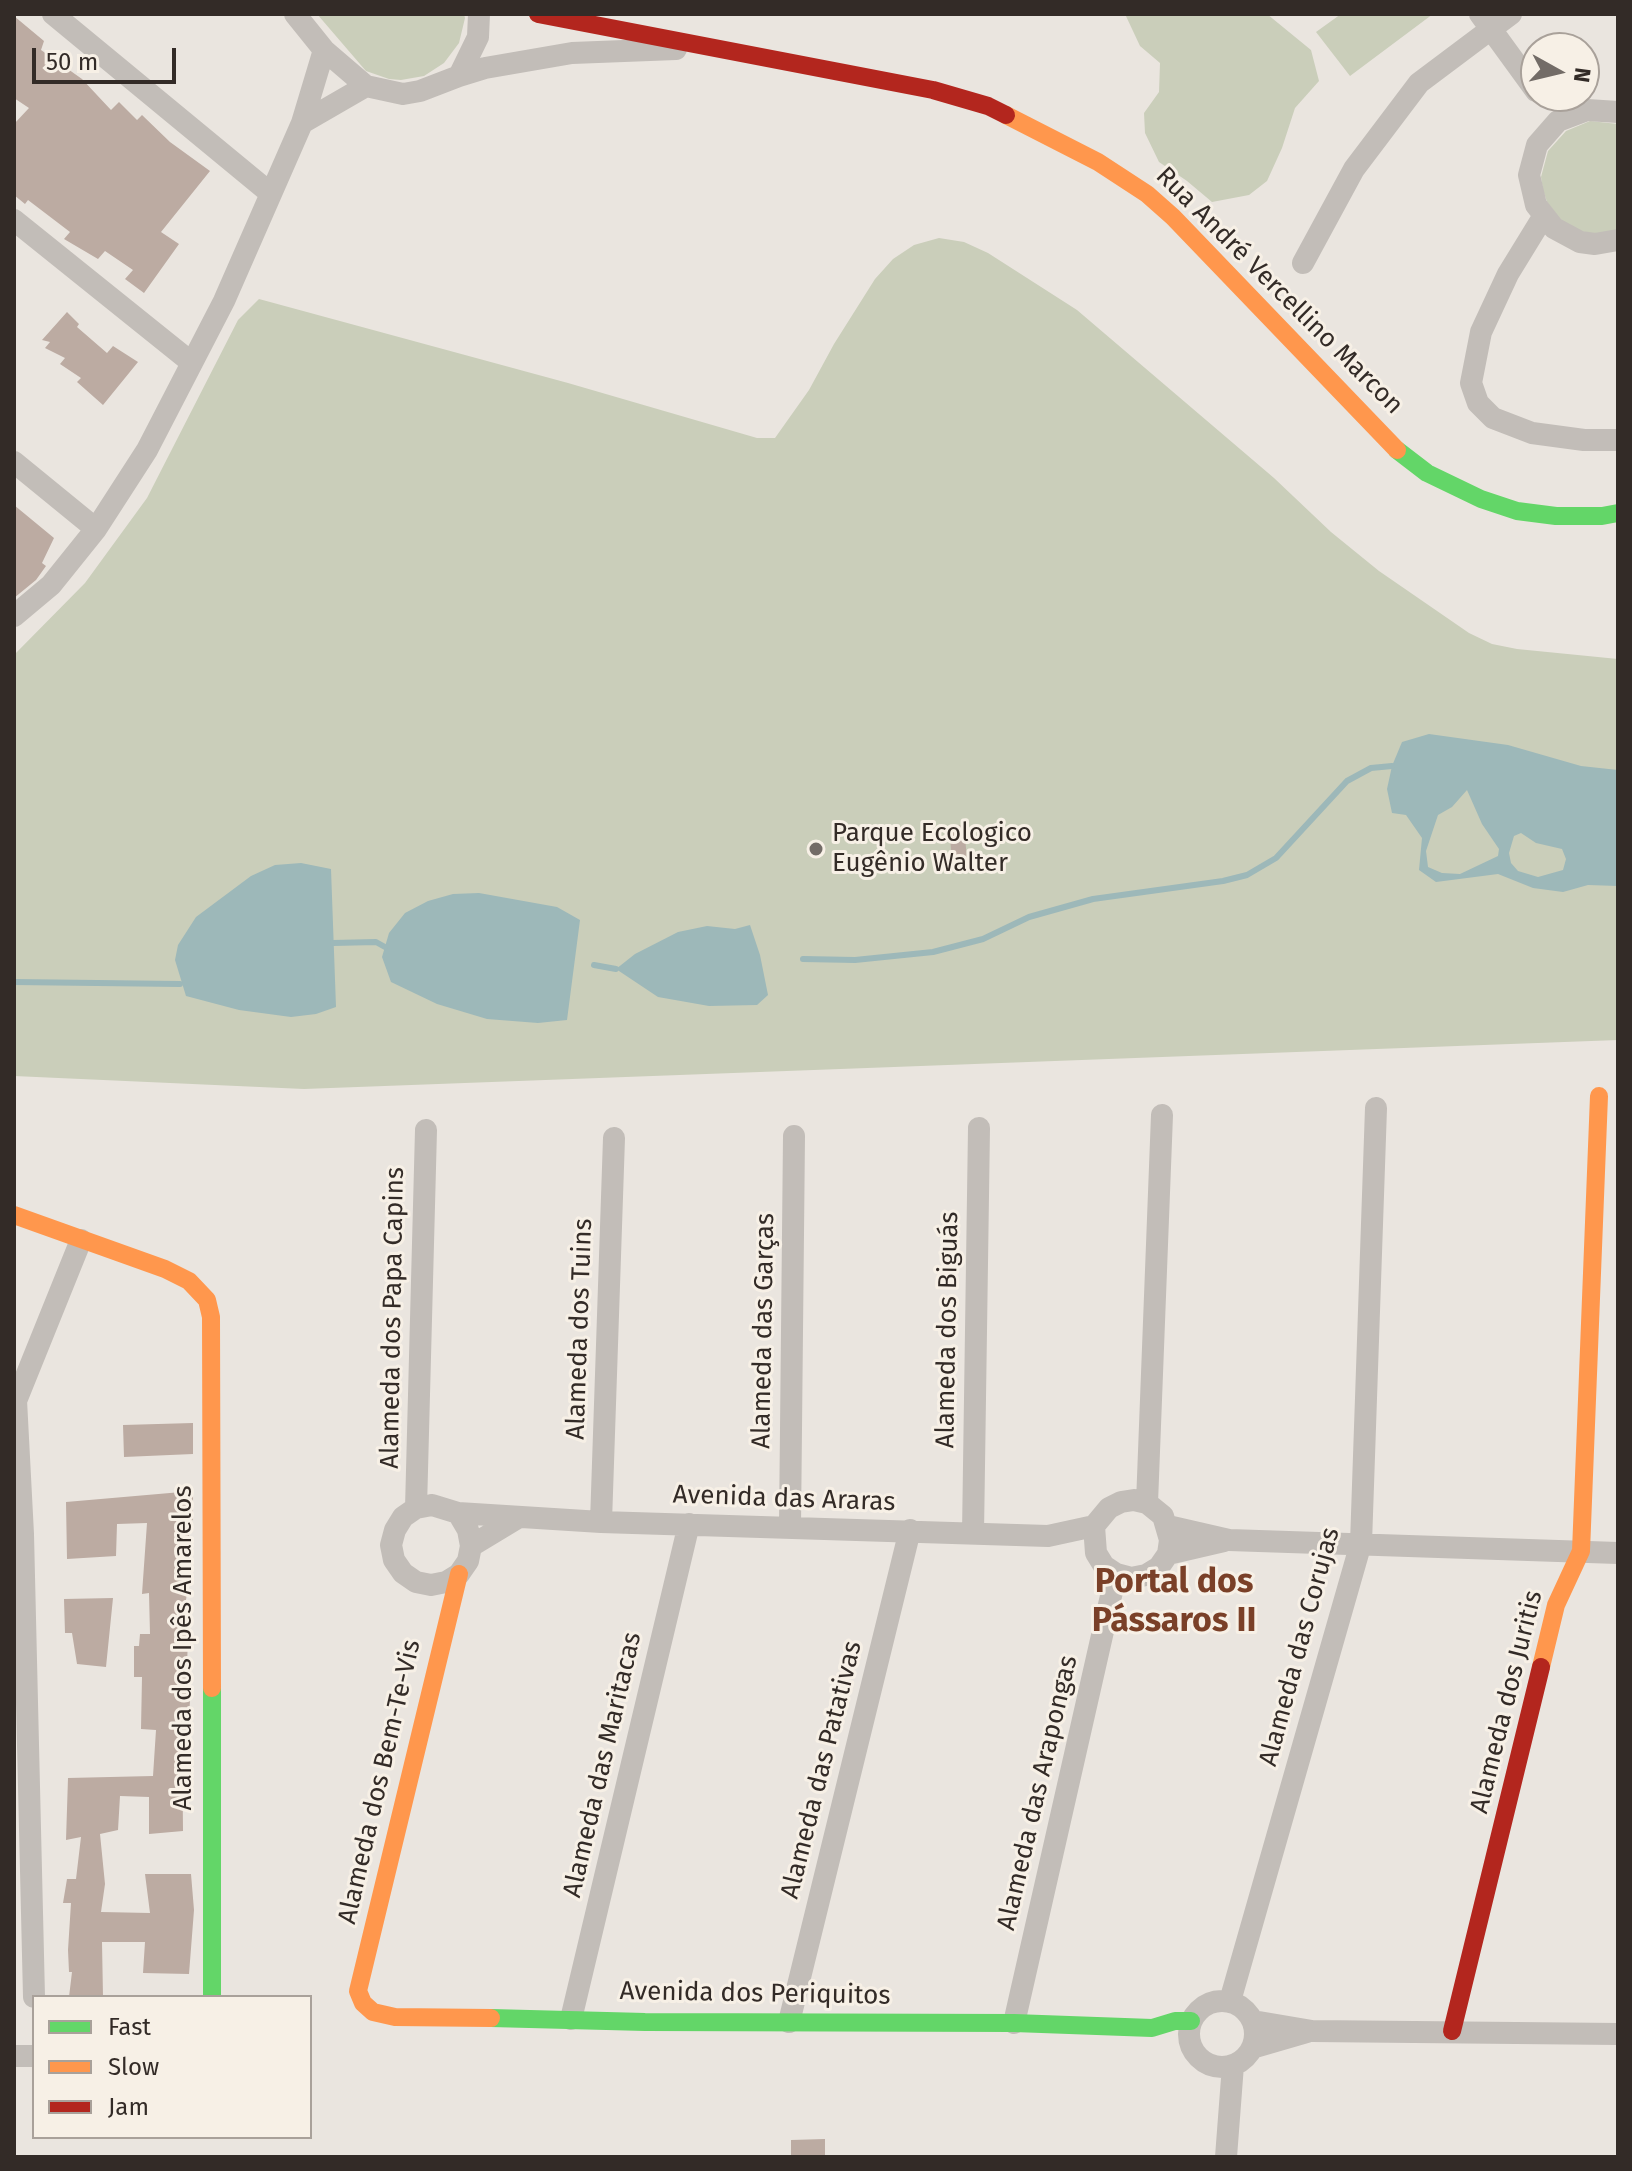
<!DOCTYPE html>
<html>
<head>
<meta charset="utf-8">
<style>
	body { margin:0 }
	#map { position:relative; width:1632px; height:2171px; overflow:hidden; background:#eae5df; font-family:"Fira Sans",sans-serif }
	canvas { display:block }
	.frame { position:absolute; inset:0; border:16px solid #332b27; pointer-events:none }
	.legend { position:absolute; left:32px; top:1995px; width:280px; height:144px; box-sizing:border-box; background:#f7f0e6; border:2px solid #a9a19a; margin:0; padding:10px 14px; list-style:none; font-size:24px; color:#332b27 }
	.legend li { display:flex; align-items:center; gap:16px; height:40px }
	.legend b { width:40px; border:2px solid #a9a19a }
	.north { position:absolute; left:1520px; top:32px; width:80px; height:80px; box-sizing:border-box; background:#f7f0e6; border:2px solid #a9a19a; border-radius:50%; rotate:98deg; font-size:22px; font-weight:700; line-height:32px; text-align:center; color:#332b27 }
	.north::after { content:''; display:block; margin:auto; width:28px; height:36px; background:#736c67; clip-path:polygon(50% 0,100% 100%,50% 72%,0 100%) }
	.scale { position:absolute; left:32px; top:48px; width:144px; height:36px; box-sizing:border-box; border:4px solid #332b27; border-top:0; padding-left:10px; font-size:24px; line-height:28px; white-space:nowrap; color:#332b27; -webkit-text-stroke:6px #f7f0e6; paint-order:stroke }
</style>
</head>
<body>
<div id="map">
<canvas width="1632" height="2171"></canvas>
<div class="frame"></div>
<ul class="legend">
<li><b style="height:10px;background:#63d668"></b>Fast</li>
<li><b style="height:10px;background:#ff974d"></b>Slow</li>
<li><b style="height:10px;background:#b3261e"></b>Jam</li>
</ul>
<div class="north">N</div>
<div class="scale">50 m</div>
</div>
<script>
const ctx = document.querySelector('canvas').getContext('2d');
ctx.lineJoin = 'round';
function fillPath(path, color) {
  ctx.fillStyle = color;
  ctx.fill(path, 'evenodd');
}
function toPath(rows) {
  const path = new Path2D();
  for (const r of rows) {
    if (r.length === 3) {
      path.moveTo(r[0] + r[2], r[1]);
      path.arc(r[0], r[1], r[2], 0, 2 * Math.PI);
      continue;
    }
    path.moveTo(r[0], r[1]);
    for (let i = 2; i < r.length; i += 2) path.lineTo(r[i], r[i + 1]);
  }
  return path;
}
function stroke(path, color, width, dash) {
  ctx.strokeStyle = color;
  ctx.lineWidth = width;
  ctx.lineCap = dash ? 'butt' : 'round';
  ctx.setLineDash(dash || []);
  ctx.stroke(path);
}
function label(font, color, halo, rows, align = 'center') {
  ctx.font = font + ' "Fira Sans",sans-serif';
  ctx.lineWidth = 6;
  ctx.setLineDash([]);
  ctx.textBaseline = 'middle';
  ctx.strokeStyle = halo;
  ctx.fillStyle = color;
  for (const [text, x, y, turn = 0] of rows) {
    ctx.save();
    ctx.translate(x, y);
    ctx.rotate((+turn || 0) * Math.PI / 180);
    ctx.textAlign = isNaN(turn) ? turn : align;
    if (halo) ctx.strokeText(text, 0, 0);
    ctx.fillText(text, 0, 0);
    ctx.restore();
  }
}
fillPath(toPath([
	[317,14,464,14,465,18,459,43,444,63,424,76,401,80,389,79,366,71],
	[1125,14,1267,14,1311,50,1319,81,1295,108,1282,148,1267,181,1249,195,1212,202,1187,181,1159,162,1145,133,1144,113,1159,92,1160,63,1140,46],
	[1341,14,1433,14,1350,76,1316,32],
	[1590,121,1618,124,1618,231,1609,234,1584,233,1562,222,1547,202,1543,190,1541,177,1548,151,1566,131],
	[939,238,964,242,988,253,1077,310,1274,478,1331,532,1379,571,1469,633,1492,644,1517,649,1618,659,1618,1040,304,1089,14,1076,14,655,85,583,147,498,238,320,259,299,568,383,757,438,775,438,809,390,834,344,875,279,893,259,914,245]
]), '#caceba');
fillPath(toPath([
	[1429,734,1508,745,1581,766,1618,770,1618,886,1588,885,1563,892,1533,888,1498,874,1436,882,1419,870,1422,838,1406,815,1392,813,1387,789,1392,766,1402,742],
	[1467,790,1482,824,1499,849,1498,856,1460,874,1442,873,1428,867,1426,851,1438,815,1452,807],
	[1521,833,1536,843,1562,849,1566,859,1563,870,1538,877,1518,871,1511,863,1509,853,1514,836],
	[301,863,331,869,336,1007,316,1014,291,1017,239,1010,186,996,175,960,178,945,196,917,251,876,275,865],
	[479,893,557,907,580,920,567,1020,538,1023,487,1019,437,1004,391,982,382,957,389,933,405,913,428,901,453,894],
	[750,925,760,955,768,995,757,1005,709,1006,658,997,616,969,635,954,678,932,707,926,735,929]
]), '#9db8b9');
stroke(toPath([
	[333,943,376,942,385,947],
	[803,959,855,960,933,952,983,939,1029,917,1093,899,1223,881,1247,875,1276,858,1347,781,1371,768,1392,766],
	[594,965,616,969],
	[14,982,180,984]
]), '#9db8b9', 6);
fillPath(toPath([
	[14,16,44,41,41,50,82,79,111,110,119,102,137,120,142,115,170,142,210,171,161,232,179,244,144,293,125,279,133,270,105,251,98,259,64,239,70,232,28,200,25,204,14,195,14,124,29,108,14,98],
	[67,312,79,324,77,327,107,353,113,346,138,362,103,405,77,382,81,378,60,364,65,358,45,348,50,342,42,340],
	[14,505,54,538,42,563,46,566,36,580,14,598],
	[964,825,967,860,952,861,949,826],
	[193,1423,193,1454,124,1457,123,1425],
	[193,1491,193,1520,189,1521,189,1551,184,1551,187,1590,183,1634,188,1634,186,1702,190,1701,188,1730,182,1730,183,1831,149,1834,149,1797,120,1796,118,1830,100,1834,105,1884,101,1912,150,1913,145,1874,191,1874,194,1910,189,1974,143,1973,145,1942,102,1942,103,1997,69,1997,72,1972,69,1972,68,1950,71,1903,63,1903,67,1879,76,1879,81,1837,66,1840,68,1778,153,1776,156,1730,141,1729,142,1677,134,1677,134,1646,139,1646,140,1634,150,1634,149,1593,142,1594,147,1523,117,1524,116,1556,67,1559,66,1502],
	[113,1598,106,1667,77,1664,72,1633,65,1633,64,1599],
	[825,2139,825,2157,791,2157,791,2140]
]), '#bcaba2');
stroke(toPath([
	[53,14,270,193],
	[295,14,324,50,366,86,403,94,420,91,459,76,478,37,479,14],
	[1480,14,1536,91],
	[459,76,485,68,572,53,676,49],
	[1618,112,1587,110,1558,121,1537,145,1529,175,1536,205,1554,228,1580,242,1595,244,1618,240],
	[302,123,366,86],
	[1543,217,1508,274,1481,332,1471,383,1478,403,1493,418,1532,433,1584,440,1618,440],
	[14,220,192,363],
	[1303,263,1354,169,1419,83,1511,14],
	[14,462,96,529],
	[14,616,51,585,96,529,147,450,224,301,302,123,324,50],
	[16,1400,23,1534,34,1997],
	[14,1406,81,1240],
	[1147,1503,1162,1115],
	[432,1505,458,1513,468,1530,471,1546,468,1561,459,1574,446,1582,431,1585,416,1582,403,1573,394,1560,391,1545,395,1530,403,1517,416,1508,432,1505],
	[416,1508,426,1130],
	[458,1513,601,1522,1048,1536,1094,1526,1109,1508,1121,1502,1134,1500,1147,1503,1163,1516,1170,1540,1168,1554,1159,1567,1146,1575,1131,1578,1116,1574,1104,1566,1096,1553,1094,1526],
	[601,1522,614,1138],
	[790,1526,794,1136],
	[1168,1526,1229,1540,1618,1553],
	[973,1533,979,1128],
	[471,1546,519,1517],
	[1168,1554,1224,1541],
	[1222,2034,33],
	[1230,2001,1361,1543,1376,1108],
	[571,2019,689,1524],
	[1253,2021,1312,2031,1618,2034],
	[789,2022,910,1530],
	[1014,2023,1116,1574],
	[1252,2048,1307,2032],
	[14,2056,34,2056],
	[1226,2157,1233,2065]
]), '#c2bdb8', 22);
stroke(toPath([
	[1397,450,1427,473,1481,499,1517,511,1556,516,1602,516,1618,513],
	[212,1688,212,1997],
	[491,2018,645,2022,1014,2023,1152,2028,1175,2021,1191,2021]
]), '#63d668', 18);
stroke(toPath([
	[1006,115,1098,162,1147,194,1173,217,1397,450],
	[14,1215,165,1269,189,1281,207,1300,211,1317,212,1688],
	[459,1574,358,1991,363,2003,373,2012,395,2017,491,2018],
	[1541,1667,1556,1605,1581,1551,1599,1096]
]), '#ff974d', 18);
stroke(toPath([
	[538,14,933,90,988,106,1006,115],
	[1452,2031,1541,1667]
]), '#b3261e', 18);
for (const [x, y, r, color] of [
	[816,849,8,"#736c67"]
]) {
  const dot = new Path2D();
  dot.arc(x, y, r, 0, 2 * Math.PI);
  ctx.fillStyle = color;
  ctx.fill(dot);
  stroke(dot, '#f7f0e6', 3);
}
label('26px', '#332b27', '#f7f0e6', [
	["Rua André Vercellino Marcon",1279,291,45],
	["Alameda dos Papa Capins",393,1318,-89],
	["Alameda dos Tuins",580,1329,-88],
	["Alameda dos Biguás",948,1330,-89],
	["Alameda das Garças",764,1331,-89],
	["Avenida das Araras",784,1499,2],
	["Alameda das Corujas",1300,1647,-75],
	["Alameda dos Ipês Amarelos",184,1648,-90],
	["Alameda dos Juritis",1507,1702,-76],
	["Alameda das Maritacas",603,1765,-77],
	["Alameda das Patativas",822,1770,-76],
	["Alameda dos Bem-Te-Vis",380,1782,-77],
	["Alameda das Arapongas",1038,1793,-77],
	["Avenida dos Periquitos",755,1994,1]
]);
label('26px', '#332b27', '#f7f0e6', [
	["Parque Ecologico",832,834],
	["Eugênio Walter",832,864]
], 'left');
label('bold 34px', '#7a4028', '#f7f0e6', [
	["Portal dos",1174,1583],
	["Pássaros II",1174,1622]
]);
</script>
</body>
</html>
